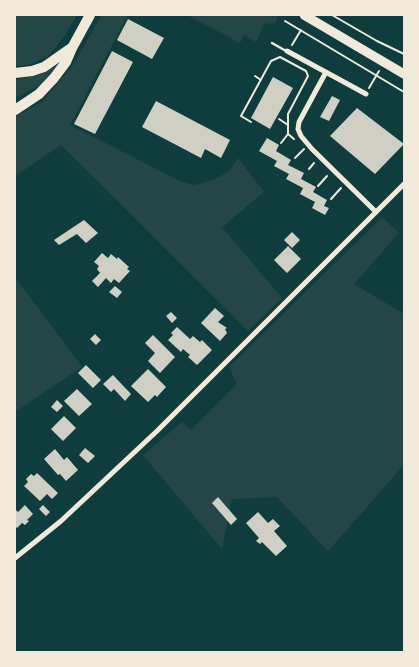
<!DOCTYPE html>
<html>
<head>
<meta charset="utf-8">
<style>
	body { margin:0 }
	#map { position:relative; width:419px; height:667px; overflow:hidden; background:#0f3d3e; font-family:"DM Sans",sans-serif }
	canvas { display:block }
	.frame { position:absolute; inset:0; border:16px solid #f1e9da; pointer-events:none }
</style>
</head>
<body>
<div id="map">
<canvas width="419" height="667"></canvas>
<div class="frame"></div>
</div>
<script>
const ctx = document.querySelector('canvas').getContext('2d');
ctx.lineJoin = 'round';
function fillPath(path, color) {
  ctx.fillStyle = color;
  ctx.fill(path, 'evenodd');
}
function toPath(rows) {
  const path = new Path2D();
  for (const r of rows) {
    path.moveTo(r[0], r[1]);
    for (let i = 2; i < r.length; i += 2) path.lineTo(r[i], r[i + 1]);
  }
  return path;
}
function stroke(path, color, width, dash) {
  ctx.strokeStyle = color;
  ctx.lineWidth = width;
  ctx.lineCap = dash ? 'butt' : 'round';
  ctx.setLineDash(dash || []);
  ctx.stroke(path);
}
fillPath(toPath([
	[15,15,77,15,65,35,49,55,31,64,20,66,15,66],
	[102,15,128,15,70,125,182,182,194,185,209,181,221,176,231,169,238,158,264,192,222,227,282,298,248,331,61,145,15,176,15,117,43,101,73,65],
	[187,15,277,15,277,19,276,23,264,24,256,42,244,35,240,43],
	[59,63,40,85,15,98,15,80,40,74],
	[382,217,399,233,354,284,404,314,404,465,328,551,277,497,232,499,222,549,143,455,182,422,191,430,237,384,229,367],
	[15,277,82,367,15,412]
]), '#244646');
fillPath(toPath([
	[128,19,164,38,152,59,117,40],
	[112,51,133,62,95,134,74,124],
	[273,77,293,88,270,129,251,118],
	[332,96,340,100,329,121,320,117],
	[156,101,230,140,221,158,205,149,201,158,142,127],
	[357,108,404,144,375,174,330,136],
	[267,138,279,145,276,151,291,160,288,165,304,173,301,179,316,187,313,192,327,200,324,206,329,208,325,215,312,208,315,202,300,194,303,188,286,179,289,174,274,166,277,161,259,151],
	[84,220,98,233,86,243,77,234,59,245,54,240],
	[292,232,300,240,292,248,284,240],
	[288,246,301,259,287,273,274,260],
	[102,253,108,258,111,254,117,259,118,257,129,267,127,269,130,271,119,283,114,279,111,283,106,278,98,287,92,281,100,273,97,269,99,266,94,262],
	[115,286,122,292,117,298,109,292],
	[215,308,224,316,218,322,227,328,225,329,227,333,220,341,201,323],
	[171,312,177,318,172,323,166,316],
	[177,327,190,339,193,336,200,342,202,340,212,350,197,365,188,357,190,355,183,349,181,352,168,340,173,335,171,333],
	[95,334,101,340,96,345,90,339],
	[153,335,175,357,160,373,148,361,155,353,145,343],
	[86,365,101,380,93,388,78,373],
	[148,369,166,387,157,397,155,395,148,402,131,386],
	[113,375,131,394,125,401,114,389,111,392,103,384],
	[77,389,92,404,79,416,64,401],
	[57,400,63,406,57,412,51,407],
	[64,416,76,428,63,441,51,429],
	[85,448,95,456,88,463,79,455],
	[55,449,64,460,67,457,78,470,66,481,60,474,58,475,44,459],
	[37,473,58,493,52,499,47,494,40,501,24,486,28,482,26,479,31,474,34,476],
	[218,497,237,519,231,525,212,503],
	[25,505,33,514,27,520,29,521,25,525,22,523,17,528,15,526,15,509,18,512],
	[43,505,50,512,46,516,39,509],
	[258,512,268,523,273,519,280,526,274,531,287,546,276,556,262,542,260,544,256,541,259,538,246,523]
]), '#cfcfc3');
stroke(toPath([
	[332,15,377,41,404,54],
	[285,21,404,92],
	[292,45,301,30],
	[255,76,261,80],
	[369,88,379,71],
	[279,119,288,125],
	[251,122,241,116,271,61,280,57,306,71,308,76,288,114,288,134,294,139],
	[281,143,288,134],
	[295,158,304,149],
	[309,169,314,163],
	[318,186,327,176],
	[331,199,341,188]
]), '#f1e9da', 2);
stroke(toPath([
	[272,43,286,51]
]), '#f1e9da', 2.5);
stroke(toPath([
	[287,51,366,94],
	[326,72,299,122,298,129,301,136,312,149,376,212],
	[15,558,61,521,157,431,404,184]
]), '#f1e9da', 5);
stroke(toPath([
	[304,15,404,74]
]), '#f1e9da', 9);
stroke(toPath([
	[15,73,32,71,44,67,71,48],
	[15,110,39,94,54,78,66,62,72,48,90,15]
]), '#f1e9da', 10);
</script>
</body>
</html>
